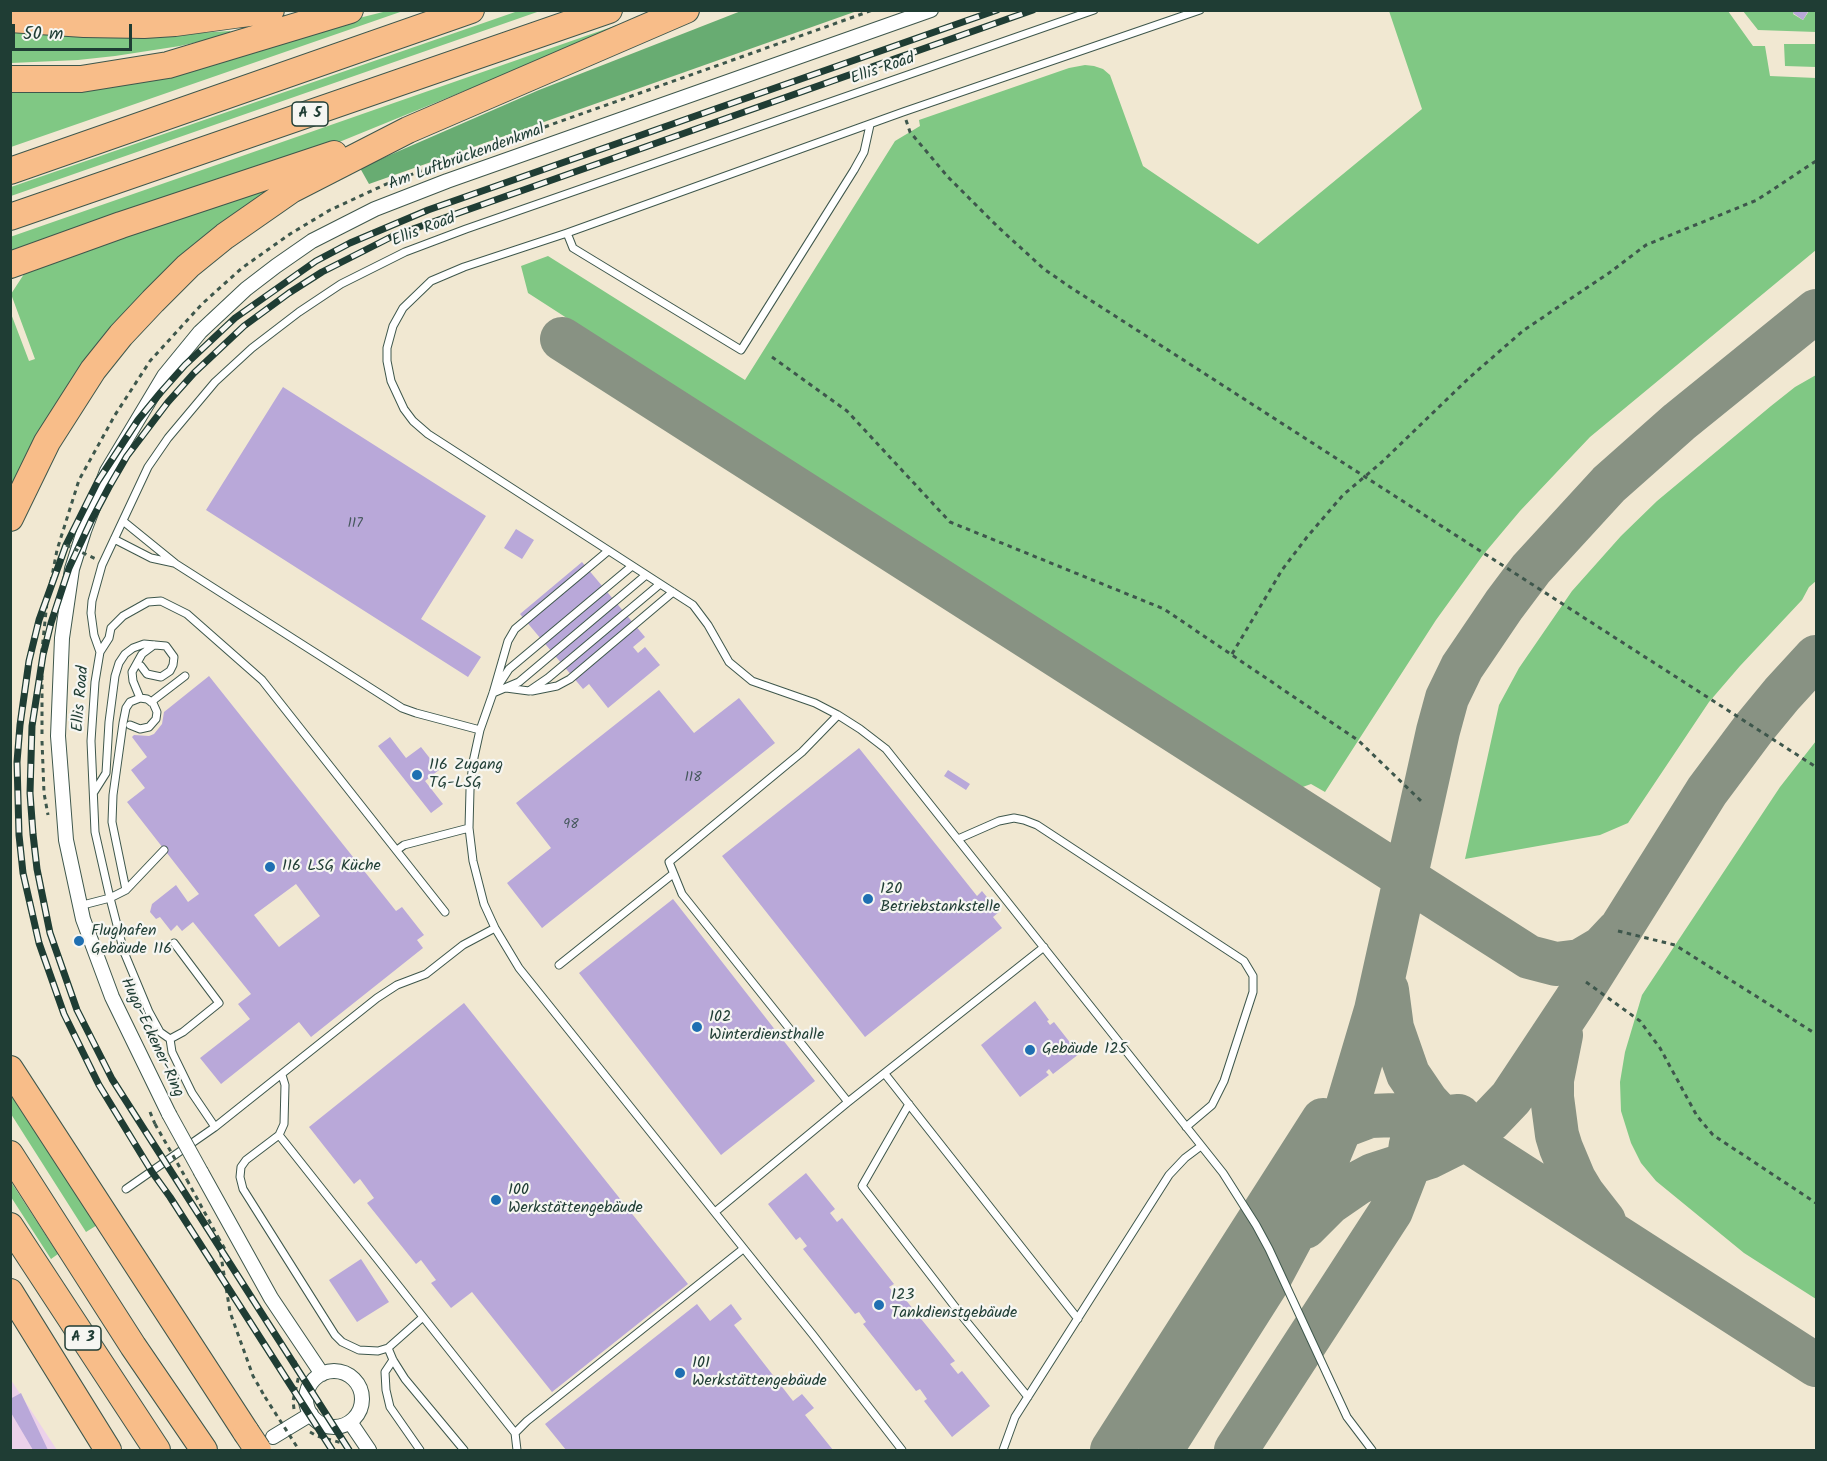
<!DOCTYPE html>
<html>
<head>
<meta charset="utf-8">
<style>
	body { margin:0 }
	#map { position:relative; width:1827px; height:1461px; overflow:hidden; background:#f1e8d2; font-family:Kalam,sans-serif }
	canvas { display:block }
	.frame { position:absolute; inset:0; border:12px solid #1f3d34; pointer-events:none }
	.scale { position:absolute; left:12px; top:24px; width:120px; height:27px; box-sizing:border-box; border:3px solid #1f3d34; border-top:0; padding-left:8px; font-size:18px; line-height:21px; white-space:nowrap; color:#1f3d34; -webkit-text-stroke:4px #f6f6f2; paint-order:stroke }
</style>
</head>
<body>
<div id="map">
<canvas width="1827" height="1461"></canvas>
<div class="frame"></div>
<div class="scale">50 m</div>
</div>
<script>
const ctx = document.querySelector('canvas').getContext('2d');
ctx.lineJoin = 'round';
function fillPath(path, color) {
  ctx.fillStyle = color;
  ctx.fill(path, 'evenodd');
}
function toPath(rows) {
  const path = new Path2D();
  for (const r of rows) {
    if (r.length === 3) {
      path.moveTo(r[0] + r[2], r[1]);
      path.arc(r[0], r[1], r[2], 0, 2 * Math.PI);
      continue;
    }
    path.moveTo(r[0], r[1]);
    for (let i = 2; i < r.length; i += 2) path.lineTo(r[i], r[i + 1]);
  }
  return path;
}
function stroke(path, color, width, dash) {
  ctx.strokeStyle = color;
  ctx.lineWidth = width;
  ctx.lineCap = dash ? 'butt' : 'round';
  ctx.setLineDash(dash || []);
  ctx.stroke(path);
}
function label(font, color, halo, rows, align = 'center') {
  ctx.font = font + ' Kalam,sans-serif';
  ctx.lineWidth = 4.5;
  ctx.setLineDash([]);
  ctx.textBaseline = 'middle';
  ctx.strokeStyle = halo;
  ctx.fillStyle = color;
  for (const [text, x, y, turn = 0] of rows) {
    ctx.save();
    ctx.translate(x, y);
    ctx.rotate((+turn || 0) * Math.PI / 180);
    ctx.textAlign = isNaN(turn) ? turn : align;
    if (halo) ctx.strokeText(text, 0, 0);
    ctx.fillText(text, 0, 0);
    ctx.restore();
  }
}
fillPath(toPath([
	[11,1380,57,1450,11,1450]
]), '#ecd1ea');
fillPath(toPath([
	[387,11,403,11,11,147,11,90,295,34],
	[518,11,540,11,11,196,11,187],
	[1389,11,1728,11,1753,46,1765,46,1770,76,1816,78,1816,250,1590,437,1520,511,1483,555,1436,620,1325,792,1311,784,1297,789,528,293,521,266,548,256,745,380,895,141,920,126,919,120,1069,68,1085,65,1094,66,1103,69,1110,75,1143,166,1258,244,1422,109],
	[1743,11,1794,11,1793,14,1803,20,1809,11,1816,11,1816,32,1758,30],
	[643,16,643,18,327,147,11,257,10,237],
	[10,30,165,35,230,31,232,34,180,46,115,56,78,60,11,63],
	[1784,44,1816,44,1816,67,1785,66],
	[293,178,185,261,11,502,10,311,29,361,35,359,11,294,26,271],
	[1816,375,1816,581,1809,587,1802,600,1740,666,1709,702,1628,823,1600,835,1465,859,1499,705,1519,668,1572,591,1621,536,1657,501,1771,406,1795,387],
	[1816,741,1816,1299,1744,1253,1656,1181,1641,1163,1631,1143,1621,1111,1620,1082,1625,1052,1642,995,1780,787],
	[10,1081,102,1222,86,1232,11,1114],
	[11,1182,58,1254,51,1259,11,1197]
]), '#80c884');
fillPath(toPath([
	[741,11,857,11,369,184,360,168,539,90]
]), '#68ac72');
stroke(toPath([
	[562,339,1529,957,1556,964,1580,961,1602,948,1618,931],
	[1387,990,1392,1028,1408,1074,1427,1102,1457,1134,1816,1365],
	[1561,1035,1552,1080,1552,1097,1557,1135,1561,1148,1574,1179,1583,1194,1604,1221],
	[1324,1137,1341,1127,1370,1116,1396,1115,1430,1119,1459,1116],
	[1305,1227,1329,1203,1358,1183,1373,1175,1429,1157,1465,1139,1490,1120,1511,1098,1576,1000,1707,791,1754,728,1782,694,1816,657],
	[1112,1450,1323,1120],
	[1161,1450,1267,1283,1306,1210,1343,1121,1376,1010,1438,731,1447,698,1462,667,1504,605,1531,569,1609,484,1679,422,1816,311],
	[1236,1450,1391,1211,1407,1170,1411,1144]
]), '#889283', 44);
fillPath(toPath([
	[1795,10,1809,10,1803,20,1793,13],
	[283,387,486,516,421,619,481,657,468,677,206,510],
	[516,529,534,540,522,559,504,548],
	[582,562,645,637,633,647,638,653,645,647,660,665,608,708,589,684,583,689,520,614],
	[209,676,396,911,402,907,424,935,417,940,423,948,311,1037,299,1022,221,1084,200,1058,250,1019,238,1004,251,994,193,922,182,931,177,925,171,931,160,917,156,919,150,912,152,904,176,885,188,902,199,894,127,802,145,788,131,770,147,757,132,737,134,735,149,736,154,734,162,724,164,712],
	[296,884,320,916,279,947,254,915],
	[659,690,694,733,739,698,775,743,542,928,507,883,551,848,516,803],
	[390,737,406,758,421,747,439,770,425,781,443,804,431,813,378,746],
	[859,748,977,896,982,891,999,912,993,917,1002,928,865,1037,722,856],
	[948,770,970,784,966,790,944,776],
	[673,899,815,1081,721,1155,579,973],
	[1035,1001,1049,1020,1047,1021,1050,1025,1054,1022,1079,1054,1053,1074,1049,1069,1046,1072,1049,1075,1020,1097,981,1045],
	[464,1003,688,1284,552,1392,472,1292,451,1308,431,1283,436,1280,421,1260,416,1264,367,1203,374,1198,360,1179,354,1184,309,1127],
	[806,1173,835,1209,830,1213,837,1222,842,1218,894,1284,889,1287,897,1297,901,1294,955,1361,950,1364,958,1374,962,1371,990,1406,952,1437,924,1401,927,1399,920,1389,916,1391,863,1324,866,1322,859,1312,855,1314,803,1249,807,1246,800,1237,796,1240,768,1204],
	[361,1259,389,1302,357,1322,329,1280],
	[697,1304,710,1321,731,1304,742,1319,734,1325,793,1401,802,1394,814,1408,805,1415,833,1450,566,1450,545,1424],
	[21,1393,48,1450,33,1450,10,1411,10,1399]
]), '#b9a8d9');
const service = toPath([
	[1200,10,903,112,567,233,464,267,431,281,403,308,393,326,387,348,387,361,391,381,404,409,413,421,428,434,693,605,708,625,729,662,752,681,815,703,838,715,860,729,886,749,1223,1173,1256,1225,1269,1249,1347,1417,1372,1450],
	[567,233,573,248,741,350,854,170,864,152,870,125],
	[123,521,176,564,402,708,416,713,480,730],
	[114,539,151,558,174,563],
	[608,551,515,629,508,641,493,693,480,730,473,762,470,790,469,828,473,861,484,904,495,928,519,968,813,1335,902,1450],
	[100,652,109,638,111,628,123,616,148,602,161,601,187,614,262,680,445,912],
	[506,688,529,691,548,678,660,584],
	[496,689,509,669,632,566],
	[532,691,557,686,570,679,673,592],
	[493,693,519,682,646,575],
	[140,698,133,681,132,672,142,654,154,645],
	[151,702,185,676],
	[838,715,802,752,669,862,682,894,848,1102],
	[94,792,106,773,109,722,115,676,119,663,125,654,133,648,144,644,166,646,174,657,173,665,170,671,161,677,147,674,141,666],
	[958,839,999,821,1014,818,1024,820,1037,825,1244,961,1253,976,1253,992,1224,1081,1212,1105,1186,1127],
	[397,850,404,845,469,828],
	[126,890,112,822,113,795,123,723,126,708,130,702,140,698,147,699,153,703,157,712,156,719,149,727,140,729,130,725],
	[79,906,110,898,126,890,164,850],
	[174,943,219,1003,183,1032,170,1039,160,1032,149,1012,124,952,110,898,95,832,91,741,95,682,100,652,94,635,91,613,92,601,102,565,148,467,168,438,215,382,252,348,299,312,341,284,405,252,466,229,1094,10],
	[559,965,673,874],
	[170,1039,172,1052,192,1093,215,1127],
	[885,1074,1078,1319],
	[282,1075,285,1085,284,1124,279,1135,246,1160,241,1167,240,1177,243,1189,335,1335,342,1342,359,1350,378,1351,388,1348,423,1317],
	[909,1104,862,1186,962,1316,1028,1397],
	[279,1135,515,1433,517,1450],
	[126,1189,215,1127,377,998,397,985,426,974,463,945,495,928],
	[715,1212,848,1102,1044,947],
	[388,1348,393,1360,405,1379,464,1450],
	[393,1360,385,1372,386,1390,390,1407,420,1450],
	[515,1433,527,1421,743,1249],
	[1003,1450,1015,1417,1169,1175,1185,1158,1201,1146]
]);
const minor = toPath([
	[169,1114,112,997,83,919,66,840,58,736,62,638,72,569,84,531,107,471,164,376,200,332,246,289,276,266,312,241,375,209,447,181,931,10],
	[201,1172,271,1298,322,1374],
	[334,1399,28],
	[350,1422,369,1450],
	[273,1437,311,1414]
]);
const motorway = toPath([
	[10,19,84,24,144,25,175,23,271,10],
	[10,79,81,79,168,65,350,10],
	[10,171,471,10],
	[10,217,609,10],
	[10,265,121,225,334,154],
	[10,518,47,442,93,370,121,335,153,301,188,266,225,236,291,190,408,130,686,10],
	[10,1069,246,1432],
	[10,1154,133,1346,204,1450],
	[10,1226,157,1450],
	[10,1292,108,1450]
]);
stroke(service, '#3e574c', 9);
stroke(minor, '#3e574c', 16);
stroke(motorway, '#3e574c', 28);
stroke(toPath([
	[906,120,910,132,948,177,998,227,1044,269,1070,287,1816,767],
	[772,357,847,411,950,522,1164,609,1359,741,1421,801],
	[1232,654,1282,570,1307,537,1343,495,1382,462,1470,377,1524,330,1609,273,1646,245,1757,200,1816,161],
	[42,734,42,650,47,602,57,550,79,480,115,415,150,361,202,304,242,268,290,234,330,210,393,181,873,10],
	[42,741,44,793,48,815],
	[1618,931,1675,945,1816,1034],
	[1586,982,1640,1021,1660,1048,1697,1116,1713,1135,1816,1203],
	[150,1112,155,1124],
	[187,1180,218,1237,230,1312,253,1376,265,1397],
	[218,1237,226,1251],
	[294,1409,293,1401,299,1375,295,1361],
	[310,1432,317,1436,349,1445]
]), '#3e574c', 3, [4.5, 4.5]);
stroke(service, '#fff', 7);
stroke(minor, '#fff', 14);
stroke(motorway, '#f8bd89', 26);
const rail = toPath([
	[332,1450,170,1197,152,1172,99,1085,64,1014,39,943,23,873,19,835,17,762,20,725,29,661,39,620,66,545,98,481,138,420,161,392,185,365,235,318,316,261,350,243,428,210,997,10],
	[349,1450,112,1079,77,1010,50,933,37,869,33,834,30,793,32,726,43,655,51,623,69,568,91,521,109,487,127,456,168,402,194,373,244,326,289,293,322,272,393,236,433,222,1033,10]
]);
stroke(rail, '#1f3d34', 7);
stroke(rail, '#f6f6f2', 4.5, [14]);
const minorBridge = toPath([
	[169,1114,201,1172]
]);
const motorwayBridge = toPath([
	[246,1432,258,1450]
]);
stroke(minorBridge, '#3e574c', 16, []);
stroke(motorwayBridge, '#3e574c', 28, []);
stroke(toPath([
	[66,545,96,559],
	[155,1124,187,1180],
	[265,1397,299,1450]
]), '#3e574c', 3, [4.5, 4.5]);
stroke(minorBridge, '#fff', 14);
stroke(motorwayBridge, '#f8bd89', 26);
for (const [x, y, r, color] of [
	[417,775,6,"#1f6fb2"],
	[270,867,6,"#1f6fb2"],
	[868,899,6,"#1f6fb2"],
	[79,941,6,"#1f6fb2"],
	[697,1027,6,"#1f6fb2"],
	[1030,1050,6,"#1f6fb2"],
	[496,1200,6,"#1f6fb2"],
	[879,1305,6,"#1f6fb2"],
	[680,1373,6,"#1f6fb2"]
]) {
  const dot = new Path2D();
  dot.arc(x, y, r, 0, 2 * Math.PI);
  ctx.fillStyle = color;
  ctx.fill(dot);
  stroke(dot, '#f6f6f2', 2);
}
label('14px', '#46585d', null, [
	["117",355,525],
	["118",693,779],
	["98",571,826]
]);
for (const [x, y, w] of [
	[310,114,36],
	[83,1338,36]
]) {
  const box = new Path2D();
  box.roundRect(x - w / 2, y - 12, w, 24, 4.5);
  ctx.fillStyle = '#f6f6f2';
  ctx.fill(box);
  stroke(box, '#1f3d34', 1.5);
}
label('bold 15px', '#1f3d34', null, [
	["A 5",310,114],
	["A 3",83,1338]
]);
label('16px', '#1f3d34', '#f6f6f2', [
	["Ellis Road",883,70,-19],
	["Am Luftbrückendenkmal",467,158,-20],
	["Ellis Road",424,231,-21],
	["Ellis Road",82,699,-85],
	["Hugo-Eckener-Ring",151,1038,65]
]);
label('16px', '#1f3d34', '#f6f6f2', [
	["116 Zugang",429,766],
	["TG-LSG",429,784],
	["116 LSG Küche",282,867],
	["120",880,890],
	["Betriebstankstelle",880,908],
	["Flughafen",91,932],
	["Gebäude 116",91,950],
	["102",709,1018],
	["Winterdiensthalle",709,1036],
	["Gebäude 125",1042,1050],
	["100",508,1191],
	["Werkstättengebäude",508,1209],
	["123",891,1296],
	["Tankdienstgebäude",891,1314],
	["101",692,1364],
	["Werkstättengebäude",692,1382]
], 'left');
</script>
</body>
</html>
